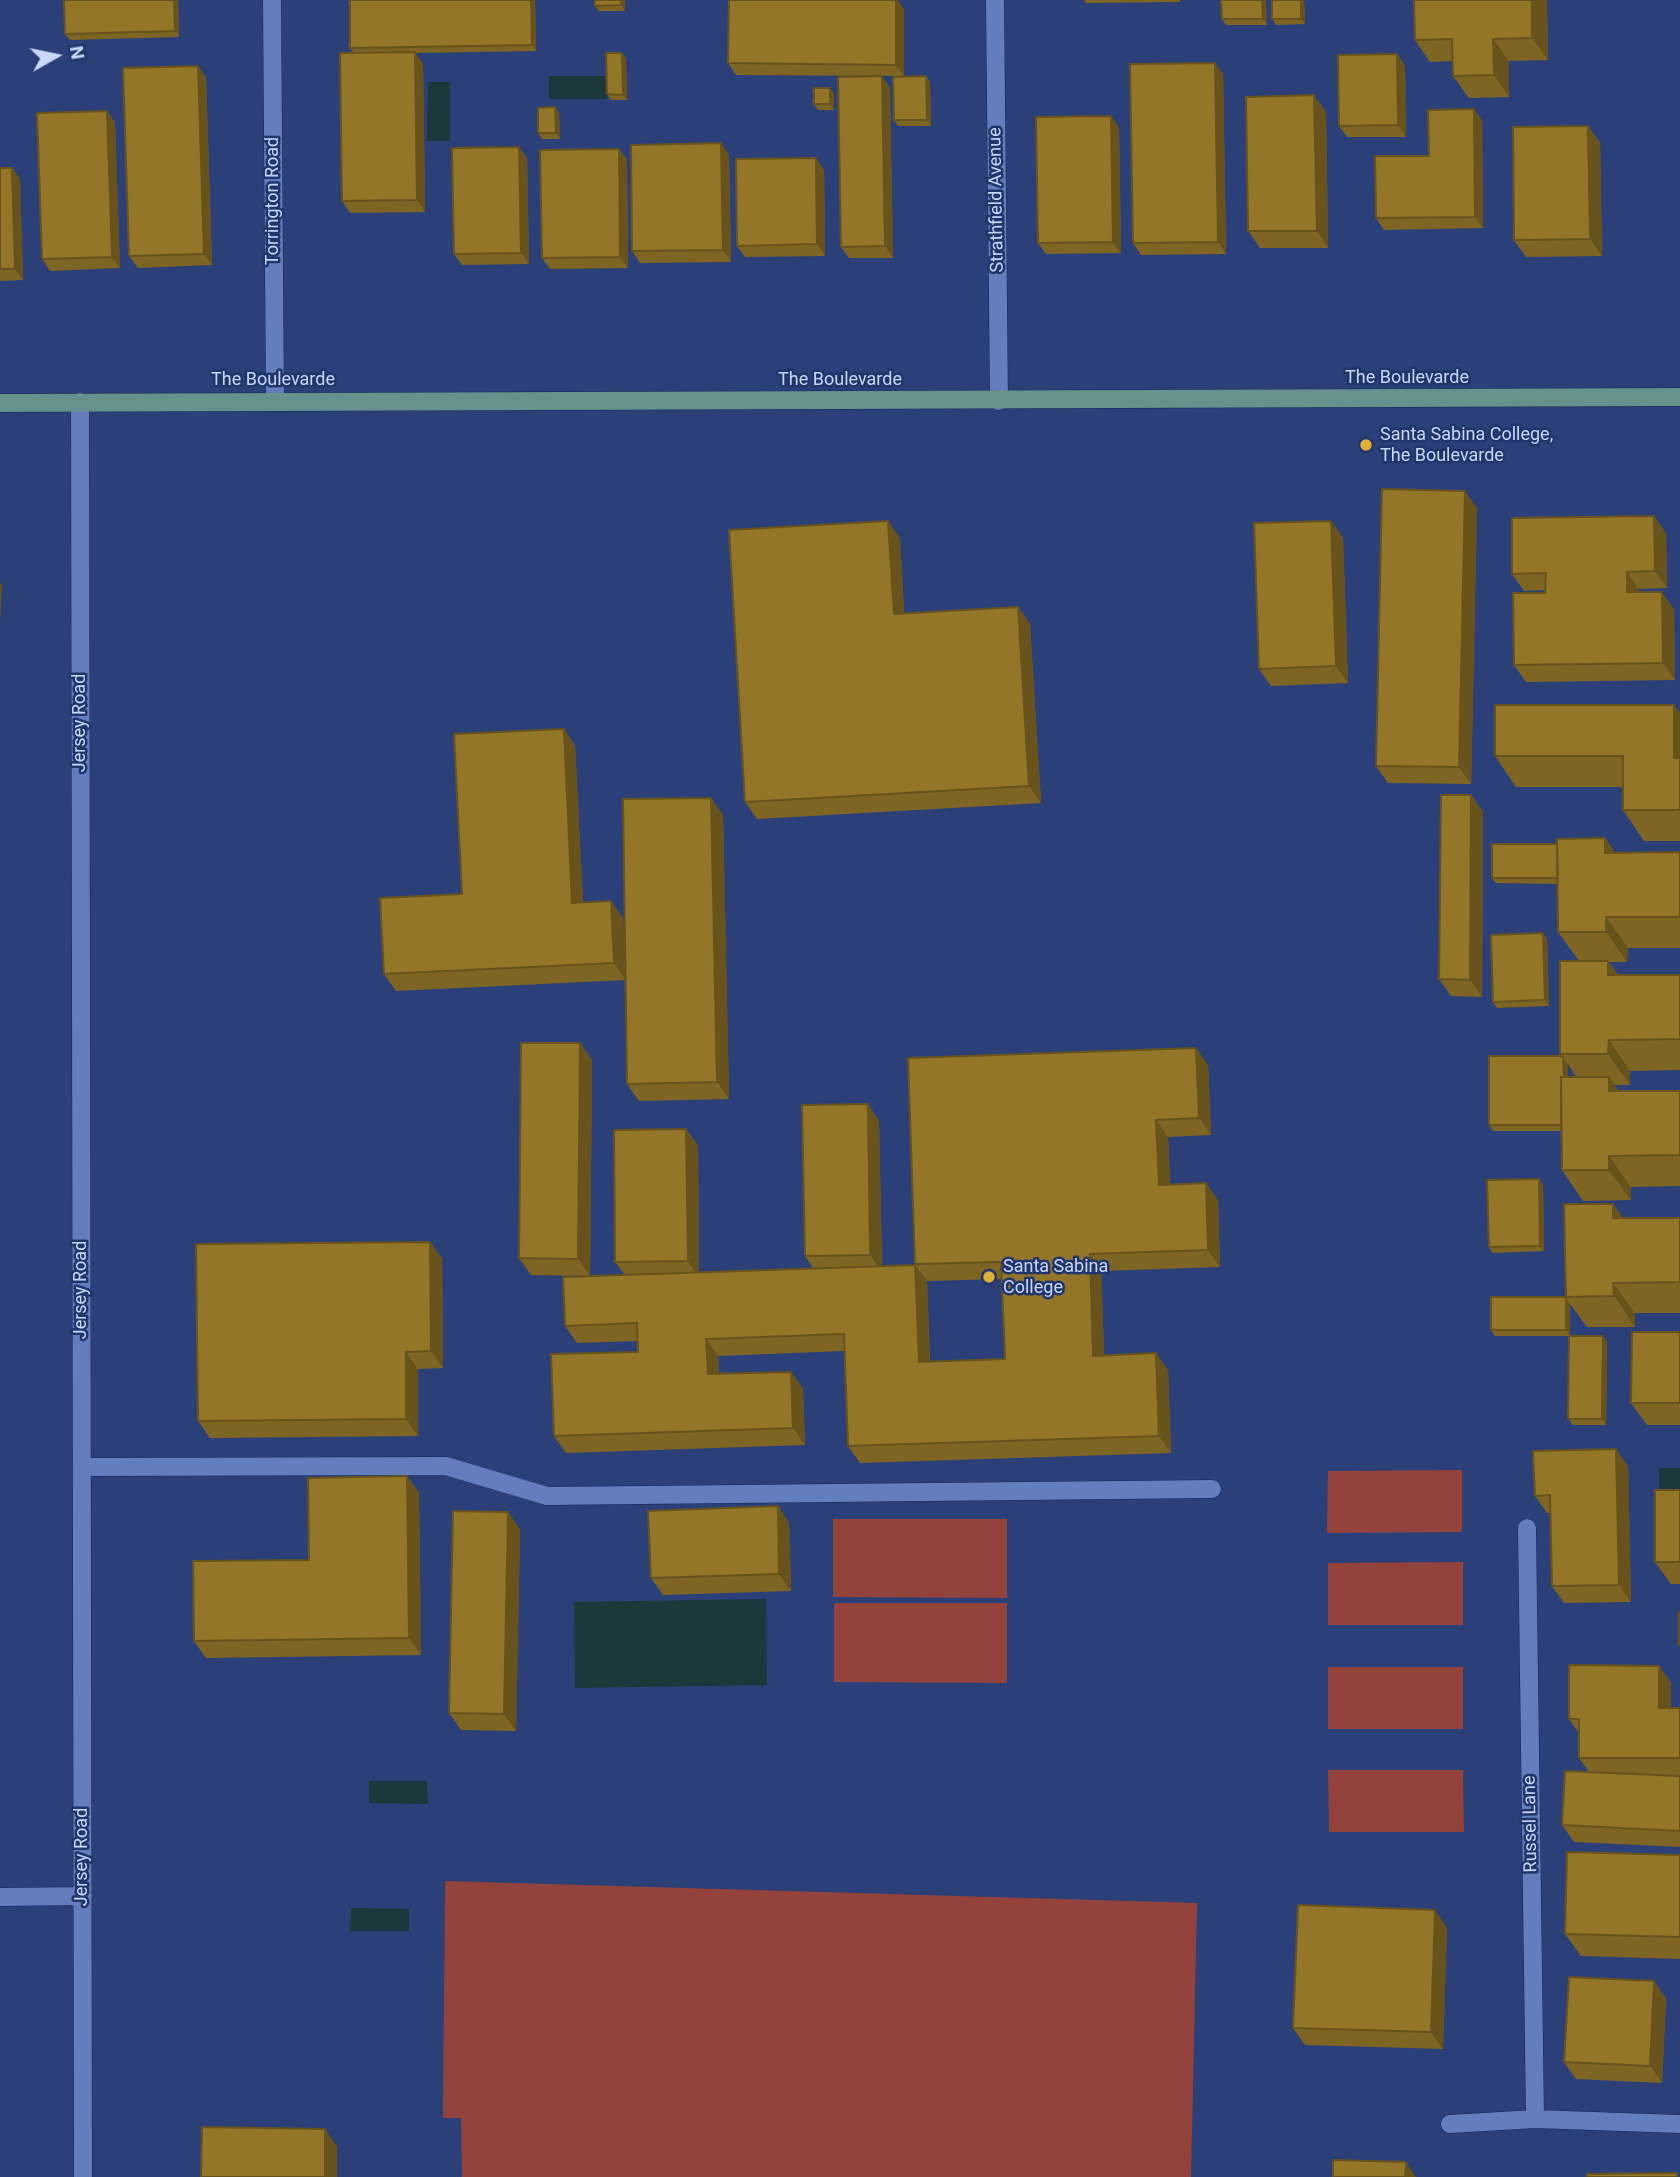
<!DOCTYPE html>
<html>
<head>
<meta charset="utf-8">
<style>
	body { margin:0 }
	#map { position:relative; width:1680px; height:2177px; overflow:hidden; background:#2b4079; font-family:Roboto,sans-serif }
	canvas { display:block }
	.north { position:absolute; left:21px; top:21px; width:70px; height:70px; -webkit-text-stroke:5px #21356d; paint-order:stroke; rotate:81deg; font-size:19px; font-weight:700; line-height:28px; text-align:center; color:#c9d8fa }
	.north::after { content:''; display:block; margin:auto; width:24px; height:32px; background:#c9d8fa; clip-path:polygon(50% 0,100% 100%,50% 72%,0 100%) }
</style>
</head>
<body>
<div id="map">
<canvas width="1680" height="2177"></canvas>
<div class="north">N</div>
</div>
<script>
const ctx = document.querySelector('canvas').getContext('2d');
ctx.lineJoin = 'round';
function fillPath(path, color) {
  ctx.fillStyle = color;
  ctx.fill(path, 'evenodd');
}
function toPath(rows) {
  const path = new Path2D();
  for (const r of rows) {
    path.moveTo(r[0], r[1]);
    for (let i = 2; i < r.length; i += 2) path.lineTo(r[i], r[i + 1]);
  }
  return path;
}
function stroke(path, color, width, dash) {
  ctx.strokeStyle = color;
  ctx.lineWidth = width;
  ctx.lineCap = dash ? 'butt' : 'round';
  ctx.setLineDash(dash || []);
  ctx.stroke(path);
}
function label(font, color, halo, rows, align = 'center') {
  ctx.font = font + ' Roboto,sans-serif';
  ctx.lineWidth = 5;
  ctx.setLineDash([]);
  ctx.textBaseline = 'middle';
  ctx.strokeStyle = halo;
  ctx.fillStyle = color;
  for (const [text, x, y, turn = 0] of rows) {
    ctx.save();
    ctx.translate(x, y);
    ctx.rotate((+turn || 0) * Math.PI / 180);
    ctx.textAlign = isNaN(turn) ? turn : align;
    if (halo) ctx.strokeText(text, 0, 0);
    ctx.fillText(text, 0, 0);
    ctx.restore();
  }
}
fillPath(toPath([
	[1462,1470,1462,1532,1327,1533,1328,1471],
	[833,1519,1007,1519,1007,1598,833,1597],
	[1463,1562,1463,1625,1328,1625,1328,1563],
	[834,1603,1007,1603,1007,1683,834,1682],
	[1328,1667,1463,1667,1463,1729,1328,1729],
	[1328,1770,1463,1770,1464,1832,1329,1832],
	[445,1881,1197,1903,1191,2177,462,2177,461,2118,443,2118]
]), '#93433c');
fillPath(toPath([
	[549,76,608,76,607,99,549,99],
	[428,82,450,82,450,141,427,141],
	[1659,1468,1680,1468,1680,1509,1660,1509],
	[766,1599,767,1685,575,1688,574,1602],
	[369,1781,427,1781,428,1804,369,1803],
	[351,1908,409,1909,409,1931,350,1931]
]), '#1d383b');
const service = toPath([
	[82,1467,446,1466,547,1496,1212,1489]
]);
const minor = toPath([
	[272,0,275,401],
	[995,0,999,401],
	[80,402,83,2177],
	[1527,1528,1535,2119],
	[0,1897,83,1896],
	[1450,2124,1535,2119,1680,2124]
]);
const primary = toPath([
	[0,403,1680,397]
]);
stroke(service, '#13255b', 19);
stroke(minor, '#13255b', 19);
stroke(primary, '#13255b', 19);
stroke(service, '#647dbc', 18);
stroke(minor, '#647dbc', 18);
stroke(primary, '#66918c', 18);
fillPath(toPath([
	[178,0,179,37,70,40,65,34],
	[350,0,535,0,536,51,415,53,423,64,425,212,350,213,342,201,354,53,350,48],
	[625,0,625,11,599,11,595,6],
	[1084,0,1180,0,1180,2,1086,3],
	[1266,0,1267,25,1226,25,1222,19],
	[1272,0,1304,0,1305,24,1276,25,1272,19],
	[1547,0,1548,60,1509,61,1509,97,1469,98,1453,76,1453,61,1430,62,1415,40],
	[904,9,904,76,736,75,728,63],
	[1397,54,1405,66,1406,137,1347,137,1339,126],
	[626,59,627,100,611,100,607,94],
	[1223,74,1226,254,1141,255,1133,243],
	[926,76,930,82,931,126,898,126,894,120],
	[206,77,212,265,138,268,129,256],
	[830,88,834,94,834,110,818,110,814,104],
	[890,88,893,258,849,258,841,247],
	[555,107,559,113,560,139,542,139,538,133],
	[107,111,115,123,120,268,50,271,42,259],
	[1326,112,1328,248,1260,248,1248,231],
	[1111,116,1119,127,1121,253,1046,254,1038,243],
	[1482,120,1483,228,1384,230,1376,218,1429,156],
	[1588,126,1600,143,1602,256,1526,257,1514,240],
	[721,143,729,155,731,262,640,263,632,251],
	[619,149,627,160,628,268,550,269,542,258],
	[527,158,529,264,462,265,454,254],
	[0,168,12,168,20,179,23,280,0,281],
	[824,170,825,256,745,257,737,246],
	[1477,508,1471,784,1388,783,1376,766],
	[1331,521,1343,538,1348,683,1271,686,1259,669],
	[1666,533,1667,588,1638,589,1639,592,1674,609,1675,680,1526,682,1514,665,1545,593,1545,590,1524,591,1512,574],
	[900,538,904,613,1018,607,1030,624,1041,803,757,819,745,802],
	[1680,713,1680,841,1644,841,1623,810,1623,787,1516,787,1495,756],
	[564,729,575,746,583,903,623,918,626,973,723,815,729,1099,639,1101,627,1084,626,980,396,991,384,974,462,894],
	[1471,795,1483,812,1482,997,1451,996,1439,979],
	[1605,838,1615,853,1680,852,1680,948,1628,948,1627,962,1609,962,1618,975,1680,975,1680,1070,1630,1071,1630,1085,1614,1085,1619,1091,1680,1091,1680,1186,1631,1187,1631,1200,1583,1201,1562,1170,1561,1131,1493,1131,1489,1125,1562,1056,1560,1054,1579,961,1558,932,1558,884,1496,883,1492,878,1557,844],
	[1568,1064,1576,1077,1568,1077],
	[1547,939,1549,1006,1497,1008,1493,1002],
	[580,1043,592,1060,590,1276,531,1275,519,1258],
	[1196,1048,1208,1065,1211,1135,1168,1137,1170,1184,1218,1200,1220,1267,1101,1271,1104,1355,1168,1370,1171,1453,860,1463,848,1446,844,1351,718,1356,719,1374,791,1372,803,1389,805,1445,566,1453,554,1436,638,1352,638,1341,577,1343,565,1326,625,1275,615,1262,686,1129,698,1146,699,1272,813,1268,805,1256,868,1104,879,1121,882,1266,915,1265],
	[1002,1279,1005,1359,930,1361,927,1281],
	[1543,1185,1544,1251,1493,1253,1489,1247],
	[1613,1204,1623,1218,1680,1218,1680,1313,1635,1313,1635,1327,1587,1327,1570,1304,1570,1336,1495,1336,1491,1330,1566,1297],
	[430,1242,442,1259,443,1368,418,1369,418,1436,210,1438,198,1421],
	[1680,1332,1680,1425,1647,1425,1631,1403],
	[1607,1341,1606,1425,1573,1425,1568,1419],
	[1628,1466,1631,1602,1564,1603,1552,1586,1550,1513,1547,1513,1535,1496],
	[407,1476,419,1493,421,1655,206,1658,194,1641,309,1560],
	[1680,1490,1680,1584,1671,1584,1655,1562],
	[778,1506,789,1523,791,1591,663,1595,651,1578],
	[520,1529,516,1731,461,1730,449,1713],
	[1659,1666,1671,1683,1671,1708,1680,1708,1680,1775,1644,1775,1680,1776,1680,1847,1574,1842,1562,1825,1589,1772,1579,1758,1579,1733,1569,1719],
	[1680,1855,1680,1959,1581,1956,1565,1934],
	[1447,1927,1443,2049,1305,2045,1293,2028],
	[1666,1998,1662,2083,1576,2079,1564,2062]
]), '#7f6523');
fillPath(toPath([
	[174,0,178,0,179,37,175,31],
	[531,0,535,0,536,51,532,45],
	[621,0,625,0,625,11,621,5],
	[896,0,898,0,904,9,904,76,896,65],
	[1262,0,1266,0,1267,25,1263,19],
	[1301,0,1304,0,1305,24,1301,19],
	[1532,0,1547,0,1548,60,1532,38],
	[1493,39,1509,61,1509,97,1494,75],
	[415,52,423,64,425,212,417,200],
	[622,53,626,59,627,100,623,95],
	[1397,54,1405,66,1406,137,1398,125],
	[1215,63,1223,74,1226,254,1218,242],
	[198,66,206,77,212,265,204,254],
	[882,76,890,88,893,258,885,246],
	[926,76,930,82,931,126,927,120],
	[830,88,834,94,834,110,830,104],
	[1314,95,1326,112,1328,248,1317,231],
	[555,107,559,113,560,139,556,133],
	[1474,109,1482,120,1483,228,1475,217],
	[107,111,115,123,120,268,112,257],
	[1111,116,1119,127,1121,253,1113,242],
	[1588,126,1600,143,1602,256,1590,239],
	[721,143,729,155,731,262,723,250],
	[519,147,527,158,529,264,521,253],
	[619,149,627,160,628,268,620,257],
	[816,158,824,170,825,256,817,244],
	[12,168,20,179,23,280,15,269],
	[1465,491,1477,508,1471,784,1459,767],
	[1654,516,1666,533,1667,588,1655,571],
	[888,521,900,538,905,631,894,614],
	[1331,521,1343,538,1348,683,1336,666],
	[1627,572,1638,589,1639,609,1627,592],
	[0,582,2,585,0,623],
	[1662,592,1674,609,1675,680,1663,663],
	[1018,607,1030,624,1041,803,1029,786],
	[1674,705,1680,713,1680,766,1674,758],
	[564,729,575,746,584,920,572,903],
	[1471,795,1483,812,1482,997,1470,980],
	[711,798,723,815,729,1099,717,1082],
	[1605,838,1627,869,1605,853],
	[611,901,623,918,626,980,614,963],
	[1606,917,1628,948,1627,962,1606,932],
	[1543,933,1547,939,1549,1006,1545,1000],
	[1608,961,1629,992,1608,975],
	[1609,1040,1630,1071,1630,1085,1608,1054],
	[580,1043,592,1060,590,1276,578,1259],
	[1196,1048,1208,1065,1211,1135,1199,1118],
	[1563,1058,1568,1064,1568,1131,1564,1125],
	[1609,1077,1630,1108,1609,1091],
	[868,1104,879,1121,882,1272,870,1255],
	[1156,1120,1168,1137,1171,1202,1159,1185],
	[686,1129,698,1146,699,1278,688,1261],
	[1609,1156,1631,1187,1631,1200,1609,1170],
	[1539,1179,1543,1185,1544,1251,1540,1246],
	[1206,1183,1218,1200,1220,1267,1208,1250],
	[1613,1204,1635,1235,1613,1218],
	[430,1242,442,1259,443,1368,431,1351],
	[1090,1254,1101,1271,1105,1373,1093,1356],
	[915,1265,927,1281,930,1379,919,1362],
	[1613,1283,1635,1313,1635,1327,1614,1296],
	[1566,1298,1570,1304,1570,1336,1566,1330],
	[1603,1336,1607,1341,1606,1425,1602,1419],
	[706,1339,718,1356,720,1391,708,1374],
	[406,1352,418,1369,418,1436,406,1419],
	[1156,1353,1168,1370,1171,1453,1159,1436],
	[791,1372,803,1389,805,1445,793,1428],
	[1616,1449,1628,1466,1631,1602,1619,1585],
	[407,1476,419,1493,421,1655,409,1638],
	[778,1506,789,1523,791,1591,779,1574],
	[508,1512,520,1529,516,1731,504,1714],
	[1659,1666,1671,1683,1671,1725,1659,1708],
	[1435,1910,1447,1927,1443,2049,1431,2032],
	[1654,1981,1666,1998,1662,2083,1650,2066],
	[325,2129,337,2146,337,2177,325,2177],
	[1406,2162,1416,2177,1405,2177]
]), '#68531d');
const building = toPath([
	[64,0,174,0,175,31,65,34,64,0],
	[350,0,531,0,532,45,350,48,350,0],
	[595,0,621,0,621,5,595,6,595,0],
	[729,0,896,0,896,65,728,63,729,0],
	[1221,0,1262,0,1263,19,1222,19,1221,0],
	[1272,0,1301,0,1301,19,1272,19,1272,0],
	[1414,0,1532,0,1532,38,1493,39,1494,75,1453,76,1452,39,1415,40,1414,0],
	[415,52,417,200,342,201,340,53,415,52],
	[606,53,622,53,623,95,607,94,606,53],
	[1397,54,1398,125,1339,126,1338,55,1397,54],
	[1215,63,1218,242,1133,243,1130,64,1215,63],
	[198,66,204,254,129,256,123,68,198,66],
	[882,76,885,246,841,247,838,77,882,76],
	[926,76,927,120,894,120,893,77,926,76],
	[814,88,830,88,830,104,814,104,814,88],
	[1314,95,1317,231,1248,231,1246,97,1314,95],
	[555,107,556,133,538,133,538,108,555,107],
	[1474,109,1475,217,1376,218,1375,156,1429,156,1428,110,1474,109],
	[107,111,112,257,42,259,37,113,107,111],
	[1111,116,1113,242,1038,243,1036,117,1111,116],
	[1588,126,1590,239,1514,240,1513,127,1588,126],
	[721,143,723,250,632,251,631,145,721,143],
	[519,147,521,253,454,254,452,148,519,147],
	[619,149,620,257,542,258,540,150,619,149],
	[816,158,817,244,737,246,736,159,816,158],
	[0,168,12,168,15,269,0,269,0,168],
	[1382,489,1465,491,1459,767,1376,766,1382,489],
	[1654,516,1655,571,1627,572,1627,592,1662,592,1663,663,1514,665,1513,593,1545,593,1546,573,1512,574,1512,518,1654,516],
	[888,521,894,614,1018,607,1029,786,745,802,729,530,888,521],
	[1331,521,1336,666,1259,669,1254,523,1331,521],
	[1495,705,1674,705,1674,758,1680,758,1680,810,1623,810,1623,756,1495,756,1495,705],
	[564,729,572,903,611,901,614,963,384,974,380,898,462,894,454,734,564,729],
	[1441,795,1471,795,1470,980,1439,979,1441,795],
	[711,798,717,1082,627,1084,623,799,711,798],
	[1605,838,1605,853,1680,852,1680,917,1606,917,1606,932,1558,932,1557,839,1605,838],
	[1492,844,1557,844,1558,878,1492,878,1492,844],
	[1543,933,1545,1000,1493,1002,1491,935,1543,933],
	[1560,961,1608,961,1608,975,1680,975,1680,1039,1609,1040,1608,1054,1560,1054,1560,961],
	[521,1043,580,1043,578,1259,519,1258,521,1043],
	[1196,1048,1199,1118,1156,1120,1159,1185,1206,1183,1208,1250,1090,1254,1093,1356,1156,1353,1159,1436,848,1446,844,1334,706,1339,708,1374,791,1372,793,1428,554,1436,551,1354,638,1352,637,1323,565,1326,563,1277,915,1265,919,1362,1005,1359,1001,1262,915,1264,908,1058,1196,1048],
	[1489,1056,1562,1056,1563,1058,1564,1077,1561,1077,1561,1125,1489,1125,1489,1056],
	[1561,1077,1609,1077,1609,1091,1680,1091,1680,1155,1609,1156,1609,1170,1562,1170,1561,1077],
	[868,1104,870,1255,805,1256,802,1105,868,1104],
	[686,1129,688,1261,615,1262,614,1130,686,1129],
	[1539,1179,1540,1246,1489,1247,1487,1180,1539,1179],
	[1564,1204,1613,1204,1613,1218,1680,1218,1680,1282,1613,1283,1614,1296,1566,1297,1564,1204],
	[430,1242,431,1351,406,1352,406,1419,198,1421,196,1244,430,1242],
	[1491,1297,1566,1297,1566,1330,1491,1330,1491,1297],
	[1632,1332,1680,1332,1680,1403,1631,1403,1632,1332],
	[1569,1336,1603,1336,1602,1419,1568,1419,1569,1336],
	[1616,1449,1619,1585,1552,1586,1550,1495,1535,1496,1533,1451,1616,1449],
	[407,1476,409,1638,194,1641,193,1561,309,1560,308,1478,407,1476],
	[1655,1490,1680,1490,1680,1562,1655,1562,1655,1490],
	[778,1506,779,1574,651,1578,648,1511,778,1506],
	[453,1511,508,1512,504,1714,449,1713,453,1511],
	[1679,1612,1680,1612,1680,1645,1679,1645,1679,1612],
	[1569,1665,1659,1666,1659,1708,1680,1708,1680,1758,1579,1758,1579,1719,1569,1719,1569,1665],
	[1565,1771,1680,1776,1680,1831,1562,1825,1565,1771],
	[1567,1852,1680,1855,1680,1937,1565,1934,1567,1852],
	[1298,1905,1435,1910,1431,2032,1293,2028,1298,1905],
	[1569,1977,1654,1981,1650,2066,1564,2062,1569,1977],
	[202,2127,325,2129,325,2177,201,2177,202,2127],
	[1333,2160,1406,2162,1405,2177,1333,2177,1333,2160],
	[1677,2173,1677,2177,1587,2177,1587,2174,1677,2173]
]);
fillPath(building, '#947629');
stroke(building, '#68531d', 2);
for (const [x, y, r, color] of [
	[1366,445,7,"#dfb034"],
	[989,1277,7,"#dfb034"]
]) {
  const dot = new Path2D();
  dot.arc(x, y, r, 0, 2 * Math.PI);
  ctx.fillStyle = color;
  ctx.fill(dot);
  stroke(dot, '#21356d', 2.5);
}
label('18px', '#c9d8fa', '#21356d', [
	["Strathfield Avenue",997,200,-91],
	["Torrington Road",273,201,-90],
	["The Boulevarde",1407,378],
	["The Boulevarde",273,380],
	["The Boulevarde",840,380],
	["Jersey Road",80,723,-90],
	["Jersey Road",81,1290,-90],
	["Russel Lane",1531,1824,-91],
	["Jersey Road",82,1857,-90]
]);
label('18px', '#c9d8fa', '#21356d', [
	["Santa Sabina College,",1380,435],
	["The Boulevarde",1380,456],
	["Santa Sabina",1003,1267],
	["College",1003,1288]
], 'left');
</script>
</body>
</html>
